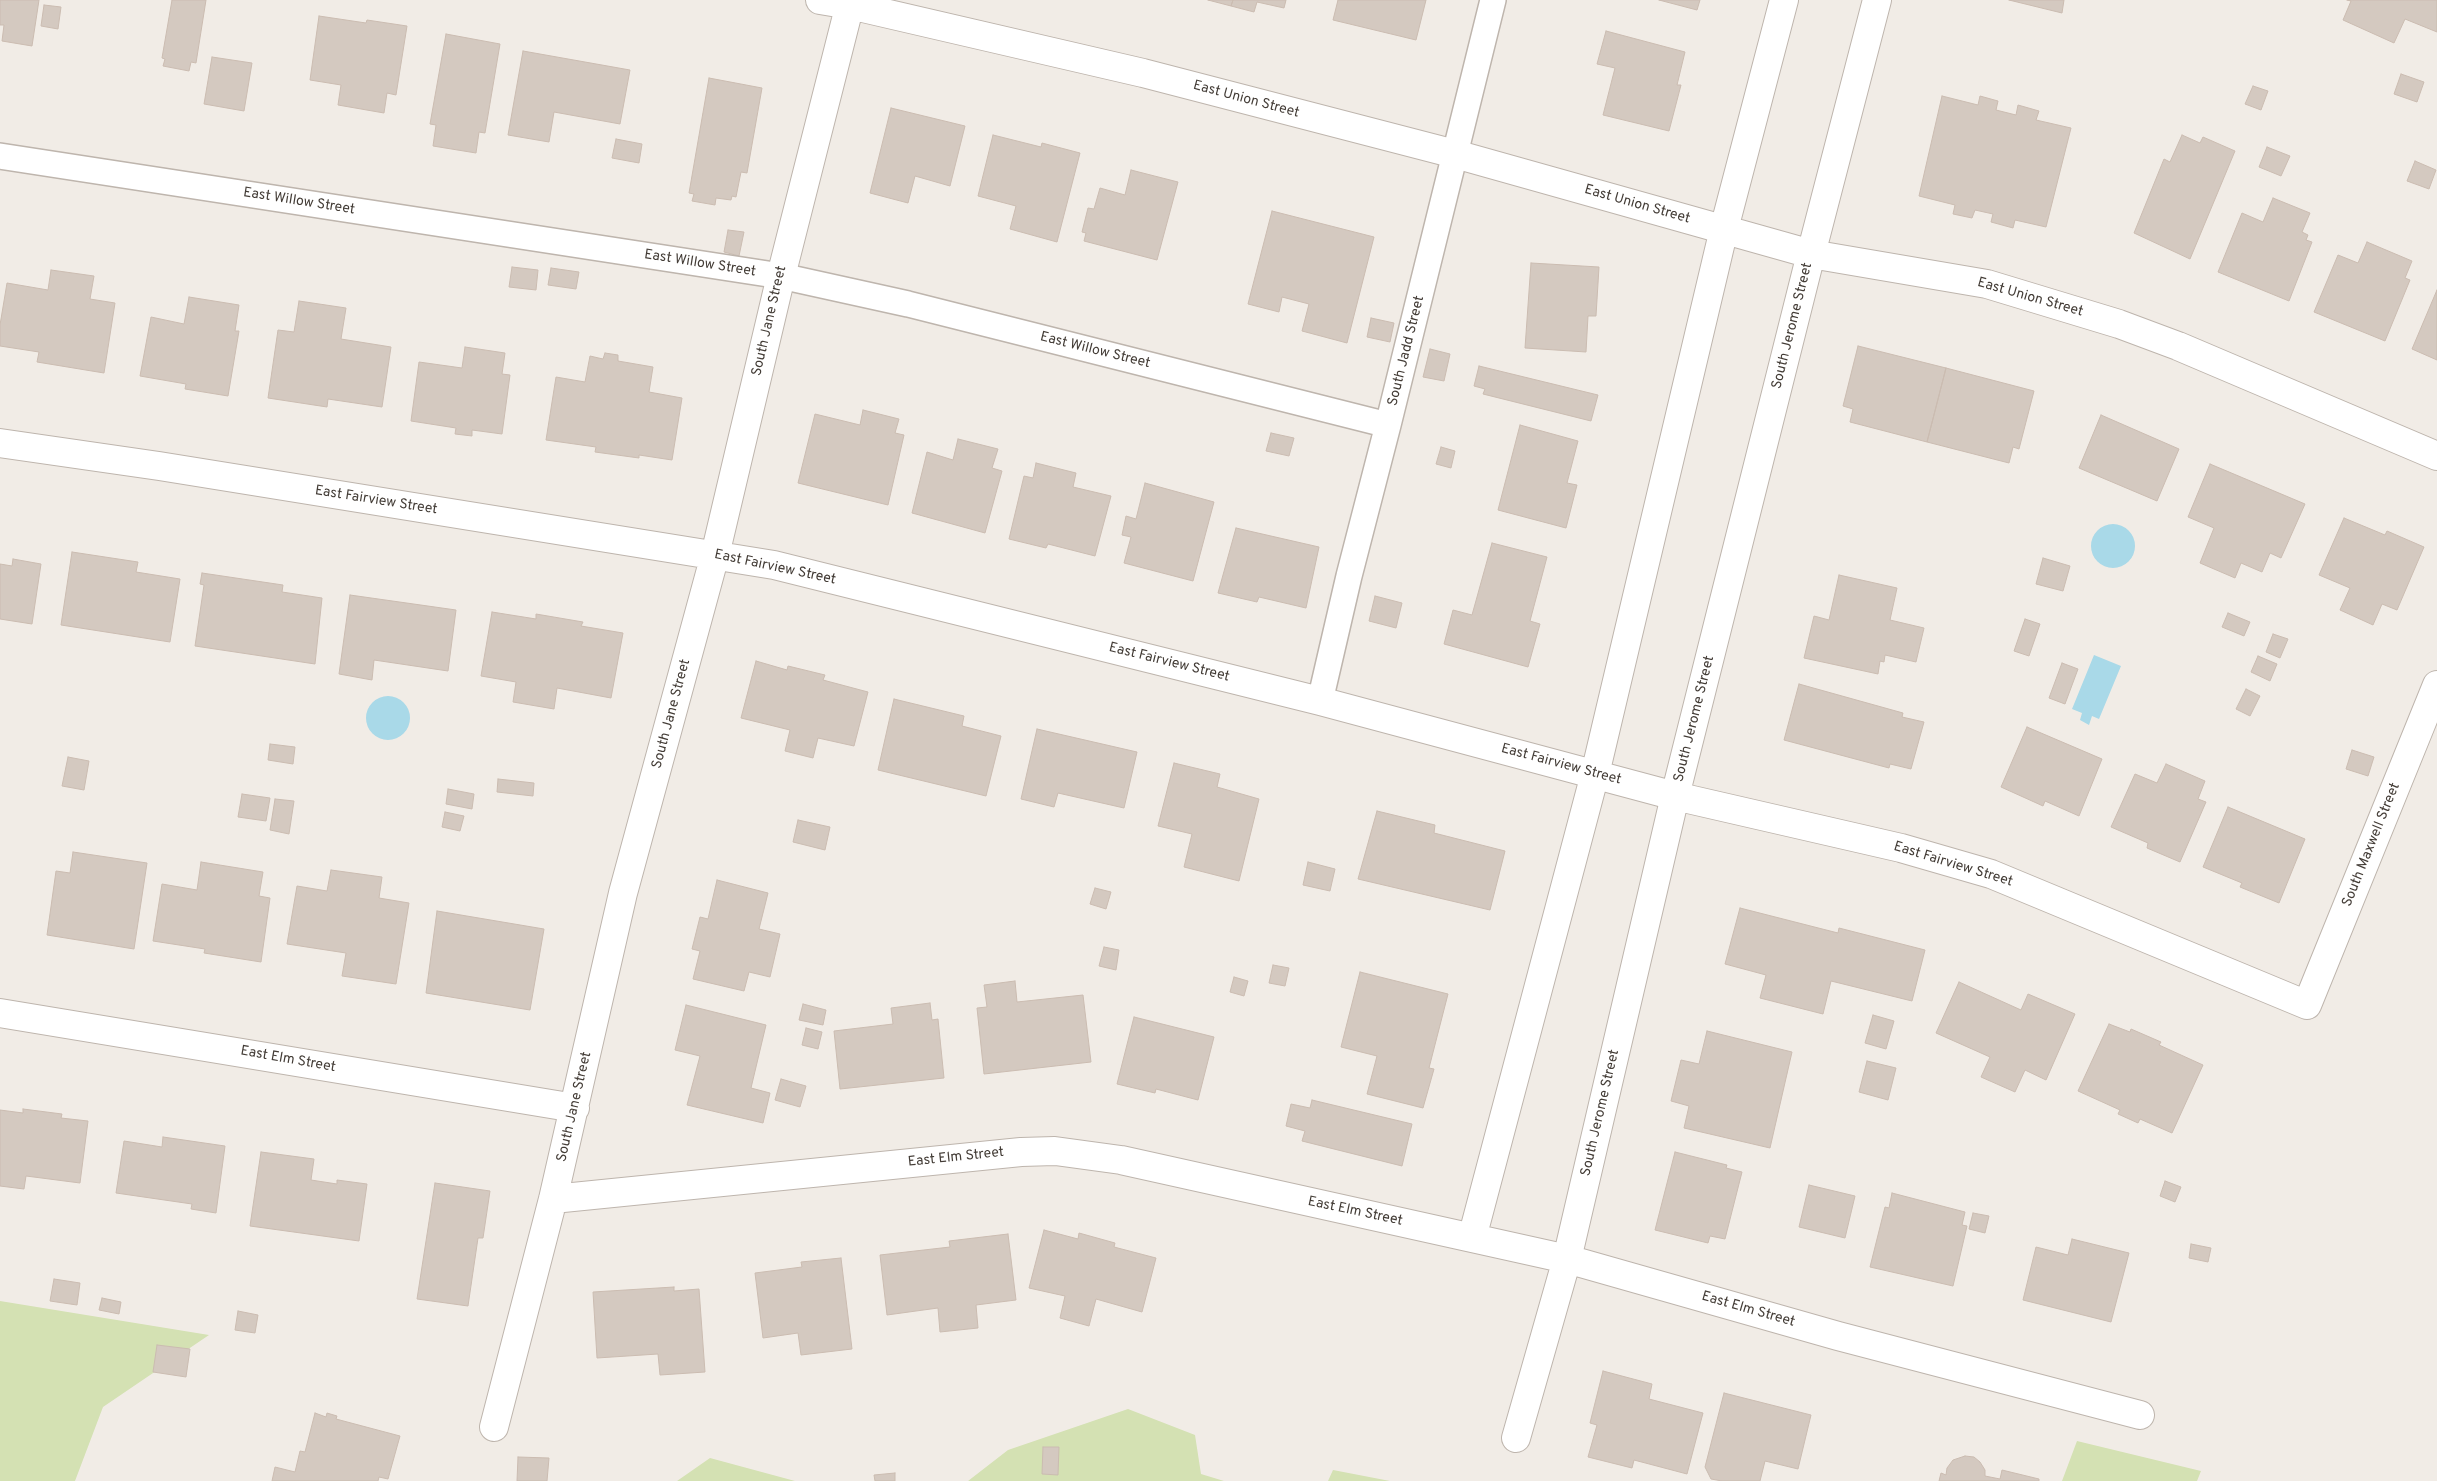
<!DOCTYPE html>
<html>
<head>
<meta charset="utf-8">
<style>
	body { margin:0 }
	canvas { display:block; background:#f1ece6 }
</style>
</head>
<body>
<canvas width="2437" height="1481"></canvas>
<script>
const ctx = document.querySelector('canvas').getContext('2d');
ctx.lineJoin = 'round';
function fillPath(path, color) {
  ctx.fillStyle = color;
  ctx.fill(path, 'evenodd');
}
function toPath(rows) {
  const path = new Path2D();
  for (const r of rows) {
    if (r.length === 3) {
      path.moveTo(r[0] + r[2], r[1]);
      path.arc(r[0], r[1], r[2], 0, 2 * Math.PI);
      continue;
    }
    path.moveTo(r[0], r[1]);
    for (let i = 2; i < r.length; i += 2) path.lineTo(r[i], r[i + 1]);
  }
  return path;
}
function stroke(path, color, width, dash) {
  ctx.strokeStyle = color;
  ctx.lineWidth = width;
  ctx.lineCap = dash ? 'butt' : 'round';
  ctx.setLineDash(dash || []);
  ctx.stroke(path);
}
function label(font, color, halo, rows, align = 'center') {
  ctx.font = font + ' Overpass,sans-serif';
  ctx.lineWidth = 4;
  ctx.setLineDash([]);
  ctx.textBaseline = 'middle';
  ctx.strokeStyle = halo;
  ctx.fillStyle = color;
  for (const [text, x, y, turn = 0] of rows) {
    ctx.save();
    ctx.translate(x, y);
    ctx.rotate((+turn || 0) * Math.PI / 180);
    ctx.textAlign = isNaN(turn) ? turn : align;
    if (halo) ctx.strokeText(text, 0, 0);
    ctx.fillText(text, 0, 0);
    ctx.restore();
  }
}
fillPath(toPath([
	[0,1301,209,1335,103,1407,75,1481,0,1481],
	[1128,1409,1195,1435,1201,1474,1224,1481,968,1481,1008,1450],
	[2077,1441,2201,1471,2197,1481,2062,1481],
	[710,1458,795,1481,677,1481],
	[1333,1470,1390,1481,1328,1481]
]), '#d4e1b3');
fillPath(toPath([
	[2113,546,22],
	[2094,655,2121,666,2099,719,2092,716,2089,725,2080,720,2082,713,2072,709],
	[388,718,22]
]), '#a9d9e8');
const building = toPath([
	[0,0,39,0,32,46,2,41,4,25,0,25,0,0],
	[172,0,206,0,196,63,191,62,189,71,163,66,165,59,162,58,172,0],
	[1208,0,1233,0,1231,6,1208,0],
	[1233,0,1286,0,1284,8,1257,2,1254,12,1231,6,1233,0],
	[1338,0,1426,0,1416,40,1333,20,1338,0],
	[1659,0,1700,0,1697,10,1659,0],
	[2009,0,2064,0,2062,13,2009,0],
	[2347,0,2437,0,2437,32,2405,19,2394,43,2343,20,2351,1,2347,0],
	[44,5,61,7,58,29,41,26,44,5],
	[319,16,366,23,367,20,407,26,396,95,387,93,384,113,338,105,341,85,310,80,319,16],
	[1606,31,1685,52,1677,85,1681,85,1669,131,1603,115,1615,68,1597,64,1606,31],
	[446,34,500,44,485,133,479,132,476,153,433,146,436,125,430,124,446,34],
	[523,51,630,70,620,124,554,112,549,142,508,135,523,51],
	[212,57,252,63,244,111,204,104,212,57],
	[2401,74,2424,82,2417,102,2394,94,2401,74],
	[709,78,762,88,747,173,741,172,736,197,732,196,731,200,716,198,715,205,692,201,694,194,689,193,709,78],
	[2253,86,2268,91,2261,110,2245,104,2253,86],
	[1942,96,1978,105,1980,96,1998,101,1996,110,2016,115,2018,105,2039,111,2036,120,2071,128,2046,227,2015,220,2013,228,1991,222,1993,214,1975,210,1972,218,1953,214,1955,205,1919,196,1942,96],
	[891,108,965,126,950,186,915,176,908,203,870,193,891,108],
	[993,135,1041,147,1042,143,1080,153,1057,242,1010,229,1016,206,978,196,993,135],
	[2182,135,2200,143,2203,137,2235,151,2190,259,2134,233,2164,159,2170,162,2182,135],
	[616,139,642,144,639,163,612,158,616,139],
	[2267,147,2290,156,2281,176,2259,167,2267,147],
	[2415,161,2436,170,2429,189,2407,181,2415,161],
	[1131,170,1178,182,1157,260,1084,241,1086,233,1082,232,1088,208,1094,209,1100,188,1125,195,1131,170],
	[2273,198,2310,213,2302,232,2308,235,2306,240,2312,242,2289,301,2218,272,2242,213,2263,222,2273,198],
	[1272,211,1374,237,1347,343,1302,331,1309,304,1282,297,1279,312,1248,304,1272,211],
	[728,230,744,232,739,256,724,252,728,230],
	[2367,242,2412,261,2405,278,2410,280,2385,341,2314,312,2338,255,2358,263,2367,242],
	[1531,263,1599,267,1596,316,1588,316,1586,352,1525,348,1531,263],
	[512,267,538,270,536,290,509,287,512,267],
	[551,268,579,272,576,289,548,285,551,268],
	[51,270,94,276,90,299,115,303,104,373,37,362,39,352,0,346,0,325,7,283,48,290,51,270],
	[2437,290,2437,360,2412,349,2437,290],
	[189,297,239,305,235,331,239,331,228,396,185,389,186,384,140,376,151,317,184,324,189,297],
	[299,301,346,308,341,339,391,347,382,407,328,399,327,407,268,398,278,330,294,332,299,301],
	[1371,318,1394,323,1390,342,1367,337,1371,318],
	[1858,346,1946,368,1927,442,1850,422,1853,409,1843,406,1858,346],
	[465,347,505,353,502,374,510,375,502,434,472,430,472,436,455,434,456,428,411,421,419,362,462,368,465,347],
	[1430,349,1450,354,1444,381,1423,377,1430,349],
	[605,353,618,355,618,361,653,367,649,392,682,398,672,460,639,455,639,458,595,452,596,447,546,440,556,377,585,382,590,356,603,359,605,353],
	[1479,366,1598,395,1591,421,1483,394,1485,389,1474,386,1479,366],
	[1946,368,2034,391,2019,449,2013,447,2009,463,1927,442,1946,368],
	[863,410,899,419,895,433,904,435,888,505,798,483,815,414,860,425,863,410],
	[2101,415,2179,449,2157,501,2079,468,2101,415],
	[1520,425,1578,441,1567,483,1577,485,1566,528,1498,510,1520,425],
	[1271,433,1294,438,1289,456,1266,451,1271,433],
	[958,439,998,449,992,468,1002,471,985,533,912,513,927,452,953,460,958,439],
	[1441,447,1455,451,1451,468,1436,464,1441,447],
	[1036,463,1076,473,1073,487,1111,496,1095,556,1048,544,1046,548,1009,539,1024,476,1033,478,1036,463],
	[2210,464,2305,504,2281,558,2270,553,2262,572,2241,563,2235,578,2200,563,2214,528,2188,517,2210,464],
	[1145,483,1214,502,1193,581,1124,563,1131,537,1122,535,1126,516,1136,519,1145,483],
	[2344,518,2385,535,2387,531,2424,547,2397,610,2382,604,2373,625,2340,610,2350,588,2319,575,2344,518],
	[1236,528,1319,547,1306,608,1259,597,1257,602,1218,593,1236,528],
	[1492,543,1547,557,1530,621,1540,624,1528,667,1444,644,1453,610,1472,615,1492,543],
	[72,552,138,562,136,572,180,579,170,642,61,625,72,552],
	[2043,558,2070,566,2063,591,2036,584,2043,558],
	[13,559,41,564,32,624,0,619,0,564,12,566,13,559],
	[202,573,283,585,282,592,322,598,315,664,195,646,204,585,200,584,202,573],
	[1839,575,1897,588,1890,620,1924,628,1916,662,1885,655,1884,662,1880,661,1878,674,1804,658,1814,616,1829,620,1839,575],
	[350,595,456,610,448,671,374,660,372,680,339,674,350,595],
	[1375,596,1402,603,1396,628,1369,621,1375,596],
	[492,612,536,619,536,614,583,622,581,626,623,633,611,698,557,688,554,709,513,702,516,682,481,676,492,612],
	[2228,613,2250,622,2244,636,2222,627,2228,613],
	[2025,619,2040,624,2029,656,2014,651,2025,619],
	[2273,634,2288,639,2280,658,2266,652,2273,634],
	[2258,656,2277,664,2270,681,2251,672,2258,656],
	[756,661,787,670,788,666,825,675,823,680,868,692,854,746,818,738,813,758,785,751,790,730,741,718,756,661],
	[2062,663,2078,669,2065,704,2049,698,2062,663],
	[1799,684,1903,713,1902,717,1924,722,1911,769,1890,764,1889,768,1784,740,1799,684],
	[2246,689,2260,696,2250,716,2236,709,2246,689],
	[894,699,964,716,962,726,1001,736,986,796,878,770,894,699],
	[2027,727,2102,759,2079,816,2045,801,2043,806,2001,787,2027,727],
	[1037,729,1137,752,1124,808,1058,793,1054,807,1021,799,1037,729],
	[270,744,295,747,293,764,268,760,270,744],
	[2352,750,2374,757,2368,776,2346,769,2352,750],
	[68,757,89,761,84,790,62,786,68,757],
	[1174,763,1220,774,1217,787,1259,799,1239,881,1184,867,1192,834,1158,826,1174,763],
	[2166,764,2205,781,2198,799,2206,802,2180,862,2147,848,2148,843,2111,827,2135,774,2157,783,2166,764],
	[498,779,534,783,533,796,497,792,498,779],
	[448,789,474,794,472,809,446,804,448,789],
	[242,794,270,798,266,821,238,817,242,794],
	[275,799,294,801,289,834,270,830,275,799],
	[2228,807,2305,839,2279,903,2240,887,2242,883,2203,867,2228,807],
	[1377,811,1435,825,1434,833,1505,851,1490,910,1358,879,1377,811],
	[445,812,464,816,460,831,442,827,445,812],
	[798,820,830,827,825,850,793,842,798,820],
	[73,852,147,863,134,949,47,935,56,871,70,873,73,852],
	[201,862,263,872,259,896,270,898,261,962,204,953,205,949,153,941,162,884,197,890,201,862],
	[1308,862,1335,869,1330,891,1303,885,1308,862],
	[331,870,382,877,379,898,409,903,396,984,342,976,346,953,287,944,297,886,327,891,331,870],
	[717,880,768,893,759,929,780,934,770,977,749,972,744,991,693,979,700,951,692,949,700,917,708,919,717,880],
	[1095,888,1111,892,1106,909,1090,904,1095,888],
	[1740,908,1838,933,1839,928,1925,950,1912,1001,1831,981,1823,1014,1760,998,1766,975,1725,964,1740,908],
	[437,911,544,929,530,1010,426,993,437,911],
	[1104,947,1119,950,1116,970,1099,966,1104,947],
	[1273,965,1289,968,1285,986,1269,983,1273,965],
	[1360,972,1448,994,1429,1068,1434,1069,1423,1108,1367,1094,1377,1056,1341,1047,1360,972],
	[1234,977,1248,981,1244,996,1230,992,1234,977],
	[1015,981,1017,1002,1083,995,1091,1062,984,1074,977,1008,987,1007,984,985,1015,981],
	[1959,982,2021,1010,2028,994,2075,1014,2046,1080,2025,1070,2015,1092,1981,1077,1990,1057,1936,1033,1959,982],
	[930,1003,932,1020,938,1019,944,1078,840,1089,834,1031,893,1024,891,1008,930,1003],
	[803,1004,826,1010,823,1025,799,1020,803,1004],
	[686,1005,766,1025,751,1088,770,1093,763,1123,687,1105,700,1056,675,1050,686,1005],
	[1873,1015,1894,1021,1886,1049,1865,1043,1873,1015],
	[1134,1017,1214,1037,1198,1100,1156,1089,1155,1093,1117,1084,1134,1017],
	[2109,1024,2130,1032,2131,1029,2161,1042,2159,1045,2203,1065,2172,1133,2140,1119,2138,1123,2118,1114,2120,1110,2078,1091,2109,1024],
	[806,1028,822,1032,818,1049,802,1045,806,1028],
	[1707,1031,1792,1052,1770,1148,1684,1128,1689,1106,1671,1101,1681,1060,1699,1064,1707,1031],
	[1867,1061,1896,1068,1888,1100,1859,1092,1867,1061],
	[781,1079,806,1086,800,1107,775,1100,781,1079],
	[1312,1100,1412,1124,1402,1166,1302,1141,1305,1131,1286,1126,1291,1104,1310,1108,1312,1100],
	[23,1109,62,1114,61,1118,88,1121,80,1183,26,1176,24,1189,0,1186,0,1110,23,1113,23,1109],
	[163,1137,225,1146,216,1213,191,1209,192,1204,116,1193,124,1141,162,1147,163,1137],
	[261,1152,314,1159,311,1180,337,1184,337,1180,367,1184,359,1241,250,1226,261,1152],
	[1675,1152,1727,1165,1726,1168,1742,1172,1725,1239,1710,1236,1708,1243,1655,1230,1675,1152],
	[2165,1181,2181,1187,2175,1202,2160,1196,2165,1181],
	[435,1183,490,1191,483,1238,478,1238,468,1306,417,1299,435,1183],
	[1809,1185,1855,1196,1845,1238,1799,1227,1809,1185],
	[1892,1193,1965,1212,1962,1225,1967,1226,1953,1286,1870,1267,1885,1207,1889,1208,1892,1193],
	[1973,1213,1989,1216,1985,1233,1969,1229,1973,1213],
	[1044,1230,1078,1239,1079,1233,1115,1243,1114,1247,1156,1258,1142,1312,1096,1299,1089,1326,1060,1318,1065,1296,1029,1288,1044,1230],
	[1008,1234,1016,1300,976,1305,978,1328,940,1332,938,1308,887,1315,880,1255,950,1247,949,1241,1008,1234],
	[2072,1239,2129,1253,2111,1322,2023,1300,2036,1247,2068,1255,2072,1239],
	[2191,1244,2211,1248,2208,1262,2189,1258,2191,1244],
	[841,1258,852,1349,801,1355,798,1333,763,1338,755,1273,802,1267,801,1262,841,1258],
	[54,1279,80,1283,77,1305,50,1301,54,1279],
	[674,1287,674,1291,699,1289,705,1372,660,1375,658,1354,597,1358,593,1292,674,1287],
	[102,1298,121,1302,119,1314,99,1310,102,1298],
	[238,1311,258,1315,255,1333,235,1330,238,1311],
	[157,1345,190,1349,186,1377,153,1372,157,1345],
	[1603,1371,1652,1384,1649,1399,1703,1413,1687,1474,1634,1460,1632,1468,1588,1457,1597,1425,1590,1423,1603,1371],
	[1724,1393,1811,1415,1798,1469,1765,1461,1760,1481,1722,1481,1711,1479,1705,1467,1724,1393],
	[315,1413,326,1417,327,1413,337,1416,336,1419,400,1436,388,1479,379,1477,378,1481,272,1481,275,1467,295,1472,300,1451,305,1452,315,1413],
	[1043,1447,1059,1447,1058,1475,1042,1474,1043,1447],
	[1965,1456,1974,1457,1980,1462,1985,1470,1985,1476,2000,1479,2002,1470,2039,1479,2039,1481,1939,1481,1941,1473,1946,1475,1947,1468,1953,1460,1965,1456],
	[518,1457,549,1458,547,1481,517,1481,518,1457],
	[895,1473,895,1481,875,1481,874,1475,895,1473]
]);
fillPath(building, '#d4c9c0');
stroke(building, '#cbbcb1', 1);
const lane = toPath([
	[0,156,781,276,908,304,1388,425],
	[1320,701,1349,576,1388,425,1493,0]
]);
const street = toPath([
	[820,0,850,5,1143,73,1455,154,1811,254,1987,284,2119,324,2178,346,2437,456],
	[0,443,159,466,774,565,1320,701,1675,796,1901,848,1991,874,2307,1005,2437,685],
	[0,1013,575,1108],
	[553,1199,1021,1152,1055,1151,1121,1160,1567,1259,1838,1336,2140,1415],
	[1472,1238,1595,774,1724,229,1784,0],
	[494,1427,553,1199,623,893,715,555,781,276,851,0],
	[1516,1438,1567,1259,1675,796,1811,254,1877,0]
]);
stroke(lane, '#beb5ad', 28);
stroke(street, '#beb5ad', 30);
stroke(lane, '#fff', 25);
stroke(street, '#fff', 28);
label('14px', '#433c36', '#fff', [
	["East Union Street",1246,100,15],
	["East Willow Street",299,202,9],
	["East Union Street",1637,205,16],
	["East Willow Street",700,264,9],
	["East Union Street",2030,298,16],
	["South Jane Street",770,321,-77],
	["South Jerome Street",1793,326,-76],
	["East Willow Street",1095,351,14],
	["South Jadd Street",1407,351,-76],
	["East Fairview Street",376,501,9],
	["East Fairview Street",775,568,12],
	["East Fairview Street",1169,663,14],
	["South Jane Street",672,714,-75],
	["South Jerome Street",1695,719,-76],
	["East Fairview Street",1561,765,15],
	["South Maxwell Street",2372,845,-68],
	["East Fairview Street",1953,865,17],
	["East Elm Street",288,1060,10],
	["South Jane Street",575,1107,-77],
	["South Jerome Street",1601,1113,-77],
	["East Elm Street",956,1158,-6],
	["East Elm Street",1355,1212,12],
	["East Elm Street",1748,1310,16]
]);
</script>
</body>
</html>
